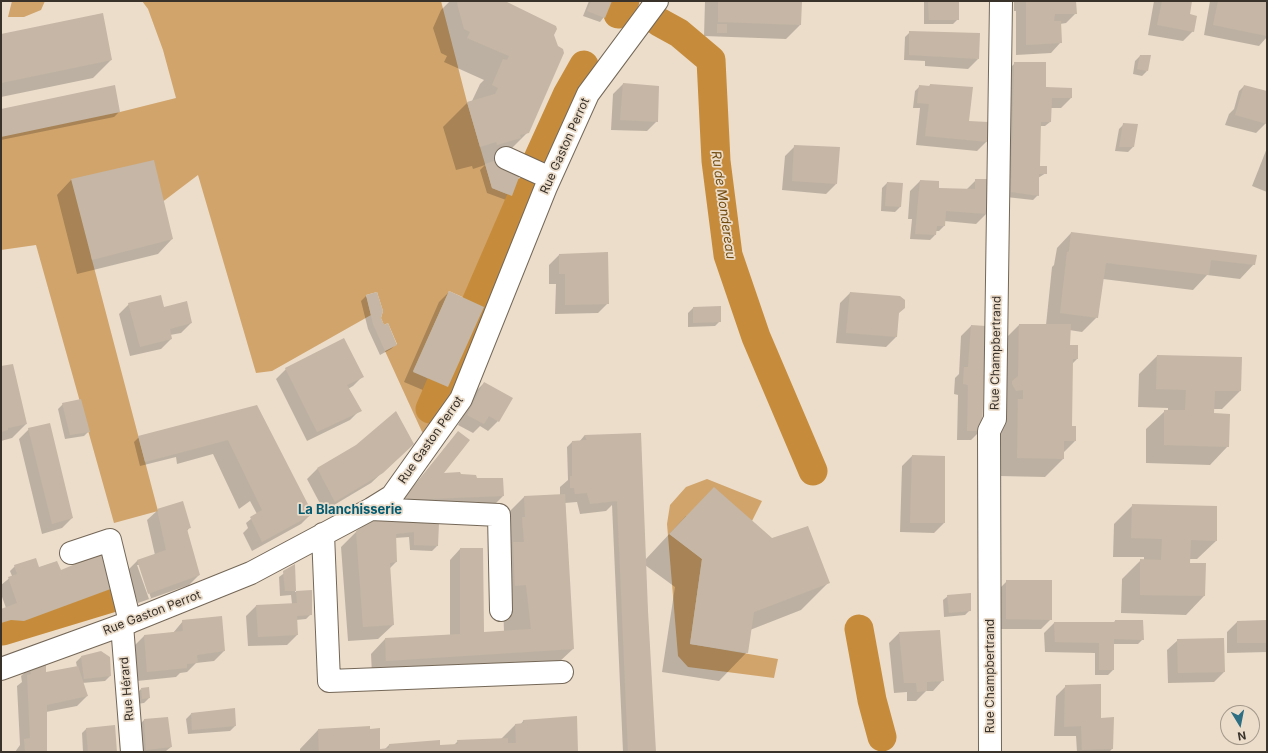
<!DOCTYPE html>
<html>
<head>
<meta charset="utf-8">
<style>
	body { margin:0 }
	#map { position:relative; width:1268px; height:753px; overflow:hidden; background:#ecddcb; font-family:Inter,sans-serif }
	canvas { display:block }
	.frame { position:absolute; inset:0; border:2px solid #38322b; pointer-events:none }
	.north { position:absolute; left:1220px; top:705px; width:40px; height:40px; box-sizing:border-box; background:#ecddcb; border:1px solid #a4998b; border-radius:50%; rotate:170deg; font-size:11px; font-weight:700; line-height:16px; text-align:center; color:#38322b }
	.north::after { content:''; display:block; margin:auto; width:14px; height:18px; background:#2f6f83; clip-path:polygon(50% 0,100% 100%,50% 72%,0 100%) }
</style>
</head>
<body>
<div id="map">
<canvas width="1268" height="753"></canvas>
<div class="frame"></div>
<div class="north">N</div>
</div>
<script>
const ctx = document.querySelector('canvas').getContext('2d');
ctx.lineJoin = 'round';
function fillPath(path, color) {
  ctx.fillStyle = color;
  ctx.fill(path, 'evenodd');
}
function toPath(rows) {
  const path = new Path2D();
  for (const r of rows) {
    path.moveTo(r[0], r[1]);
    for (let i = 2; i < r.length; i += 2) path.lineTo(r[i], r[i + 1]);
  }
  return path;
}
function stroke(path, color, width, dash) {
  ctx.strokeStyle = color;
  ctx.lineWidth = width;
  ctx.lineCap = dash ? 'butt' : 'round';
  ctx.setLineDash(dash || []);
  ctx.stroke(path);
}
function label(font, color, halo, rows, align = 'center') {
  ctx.font = font + ' Inter,sans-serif';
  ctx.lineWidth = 3.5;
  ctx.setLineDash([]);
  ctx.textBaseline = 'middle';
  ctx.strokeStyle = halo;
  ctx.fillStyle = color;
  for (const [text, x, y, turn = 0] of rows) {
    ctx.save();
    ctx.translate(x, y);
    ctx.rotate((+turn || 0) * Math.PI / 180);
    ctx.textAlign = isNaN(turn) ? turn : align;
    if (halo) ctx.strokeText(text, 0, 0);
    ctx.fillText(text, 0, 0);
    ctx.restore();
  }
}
fillPath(toPath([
	[12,1,45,1,41,10,24,17,8,17],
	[142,1,441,1,467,102,492,188,512,196,467,299,449,291,413,371,434,381,427,399,435,418,423,434,385,351,397,344,388,323,384,325,381,318,383,311,377,292,366,295,371,315,272,371,256,373,198,175,91,256,158,511,114,523,36,245,1,250,1,128,120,112,176,98,163,50,148,9],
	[707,479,762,501,752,521,670,534,702,559,690,644,778,659,774,678,688,667,678,656,667,524,670,505,686,487]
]), '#d1a46b');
fillPath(toPath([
	[450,1,502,1,553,35,528,132,504,156,511,195,506,200,487,193,480,170,485,165,473,169,472,166,456,170,443,127,467,103,472,101,480,84,484,80,444,62,447,56,441,53,433,28,441,10],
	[589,1,611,1,604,17,600,22,583,16],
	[705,1,801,1,800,25,786,39,704,36],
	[924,1,958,1,958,19,953,24,924,24],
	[1014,1,1061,1,1076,13,1066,23,1060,24,1061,42,1051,53,1016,55,1016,11,1014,11],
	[1154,1,1191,1,1189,15,1193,31,1183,41,1148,35],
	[1210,1,1254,1,1267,3,1267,37,1259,46,1204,35],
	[910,32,978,59,968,69,925,66,925,61,904,60,905,37],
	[1,35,111,60,93,78,1,97],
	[1140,56,1147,71,1142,76,1133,74,1135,61],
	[1015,63,1045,88,1071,98,1061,108,1051,108,1050,122,1045,126,1040,126,1039,167,1046,173,1038,178,1038,195,1033,200,1006,197,1005,73],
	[623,84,657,121,647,131,611,130,613,94],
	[930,85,987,141,977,151,916,145,920,108,913,108,915,91,920,86,929,86],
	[1244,86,1267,92,1267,119,1266,123,1256,133,1225,125,1229,114,1234,109,1239,91],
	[1,110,119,112,114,117,1,140],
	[1124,124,1133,147,1128,152,1115,151,1119,129],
	[795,146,836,184,826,194,782,190,785,156],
	[1267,148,1267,192,1252,186],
	[153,161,172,239,158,254,77,274,57,195,71,180],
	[976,180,986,214,976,224,944,221,944,226,939,231,936,231,935,235,930,240,910,239,912,219,908,219,910,191,920,181,938,189,966,190],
	[887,183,900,207,895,212,881,211,882,188],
	[1071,233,1254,264,1240,279,1207,275,1193,290,1103,279,1097,317,1082,332,1069,330,1069,346,1077,359,1072,364,1071,427,1075,441,1063,453,1063,459,1045,477,999,476,1001,343,1019,325,1046,325,1052,267,1054,265,1057,248],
	[559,255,608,303,598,313,555,314,556,284,549,284,549,265],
	[449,292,447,386,437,396,404,382,439,302],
	[850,293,898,314,896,337,886,347,836,343,840,303],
	[366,296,396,344,391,349,380,355,368,329,361,301],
	[129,304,163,308,191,323,181,333,170,335,171,339,161,349,130,356,119,314],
	[693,308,720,321,715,326,688,327,688,313],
	[971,326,981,430,971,440,957,440,958,395,954,394,955,378,959,374,961,336],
	[1157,356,1240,391,1222,409,1214,409,1213,414,1228,446,1210,465,1146,463,1146,429,1165,411,1168,411,1168,408,1138,407,1139,374],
	[1,367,26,424,12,438,1,441],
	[286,369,363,376,353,386,348,389,360,410,350,420,307,441,276,379],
	[484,383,498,421,488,431,480,426,473,433,458,425,474,393],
	[63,404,89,431,84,436,65,439,58,409],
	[256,407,311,514,301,524,252,551,243,533,248,528,246,523,257,514,250,501,239,509,213,454,177,464,176,457,140,466,134,442,139,437],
	[29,429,72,518,62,528,42,534,19,439],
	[458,432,442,474,460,475,503,496,493,506,395,509],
	[616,435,645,560,686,516,772,540,829,582,801,610,750,630,747,652,719,681,662,672,675,587,645,565,655,752,623,752,612,505,606,511,580,514,577,502,565,503,573,649,558,663,372,675,371,654,385,639,450,635,450,560,460,549,483,633,504,632,500,521,524,497,560,495,560,487,568,480,567,447,572,442,579,442,584,436],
	[402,454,371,483,324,511,307,479,317,469],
	[912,456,944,523,934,533,900,532,902,466],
	[1133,505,1216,541,1197,559,1189,559,1189,564,1205,564,1204,596,1186,615,1121,613,1122,579,1141,560,1144,560,1144,557,1113,557,1114,524],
	[158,510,190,527,187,531,199,575,189,585,138,603,127,571,137,561,155,555,147,520],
	[137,565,139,565,151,598,149,599],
	[395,522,438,524,437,546,432,551,410,550,409,537,395,538,396,562,389,569,393,625,378,639,348,641,341,547,356,532],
	[15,566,60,571,115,587,105,597,13,630,1,630,1,610,6,608,1,594,1,585,12,576,10,571],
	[294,566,295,592,311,591,311,614,306,619,296,620,297,635,287,645,248,646,246,616,256,606,292,604,291,595,280,596,279,577],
	[1007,581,1051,619,1041,629,997,629,997,591],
	[948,596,970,610,965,615,944,617,943,600],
	[183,621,224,651,214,661,196,663,187,672,180,673,176,677,137,681,134,646,144,636,173,633],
	[1115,621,1143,639,1138,644,1113,644,1113,670,1108,675,1095,675,1095,653,1045,652,1044,633,1054,623,1113,623],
	[1267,621,1267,652,1227,653,1227,632,1237,622],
	[899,633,943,680,933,691,926,691,916,701,907,701,907,692,894,693,889,643],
	[1178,640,1224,672,1214,682,1168,683,1167,650],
	[81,657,110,676,105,681,82,683,87,696,77,706,46,712,46,752,15,752,20,745,17,686,22,682,21,676,31,666,45,673,77,667,76,662],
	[1066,686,1100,719,1112,725,1112,749,1109,752,1077,752,1076,736,1054,736,1056,696],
	[141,689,149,698,144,703,137,704,136,694],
	[191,714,235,726,230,731,188,734,186,719],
	[144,720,171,747,166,751,142,752,139,725],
	[524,720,577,752,300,752,300,749,318,730,379,750,385,749,389,745,454,745,458,741,501,739,515,725,520,725],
	[87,728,116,752,83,752,82,733]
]), '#0003');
stroke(toPath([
	[618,14,625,1],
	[659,22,679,33,711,60,716,161,728,255,756,337,813,471],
	[537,161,567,95,584,65],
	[430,409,524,192],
	[859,629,872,700,882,737],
	[3,631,115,597]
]), '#c68c3b', 29);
fillPath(toPath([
	[458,1,505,1,556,26,557,29,554,35,558,46,563,49,564,53,529,133,520,135,521,138,497,145,496,142,480,147,467,102,495,94,498,88,492,85,503,59,507,60,509,56,467,38,470,32,464,29,457,3],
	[591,1,612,1,605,18,587,11],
	[718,1,802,1,801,25,718,22],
	[928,1,959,1,959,20,929,20],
	[1026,1,1076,1,1077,14,1055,14,1054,21,1061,21,1062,43,1026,45],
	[1162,1,1192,1,1190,14,1197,16,1194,32,1157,25],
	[1218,1,1267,2,1267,36,1213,25],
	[103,13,112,60,1,83,1,34],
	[717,24,727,24,727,33,717,33],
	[909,31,980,33,979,59,909,55],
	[1140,55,1151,55,1148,71,1137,69],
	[1014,62,1046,62,1046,87,1072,88,1072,98,1052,98,1051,122,1041,122,1040,166,1047,166,1047,174,1039,174,1039,196,1011,192],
	[623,83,659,86,658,122,620,120],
	[930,84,973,87,969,121,988,122,988,142,925,136,929,104,917,103,919,85,930,86],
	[115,85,120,112,1,137,1,109],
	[1244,85,1267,91,1267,124,1235,115],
	[1123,123,1138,124,1134,147,1119,147],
	[794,145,840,147,837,184,792,181],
	[154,160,173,239,92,260,71,179],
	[497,160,521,172,512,196,492,188,485,164],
	[975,179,988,179,987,214,946,211,945,226,937,226,936,235,915,234,920,180,939,181,939,188,975,189],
	[887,182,903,183,901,207,885,206],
	[1071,232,1257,255,1255,265,1211,260,1209,275,1106,263,1098,318,1060,313,1067,252,1069,251],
	[608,252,609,304,565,305,565,274,559,274,559,254],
	[449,291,484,307,448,387,413,372],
	[377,292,383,311,381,318,384,325,388,323,397,345,385,351,373,324,366,295],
	[850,292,900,296,905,300,905,308,899,313,897,337,846,333],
	[161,295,164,307,187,301,192,323,170,329,172,339,140,347,128,303],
	[721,306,721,322,693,323,693,307],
	[1019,324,1071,324,1070,345,1078,345,1078,359,1073,359,1072,426,1076,426,1076,441,1064,441,1064,459,1017,458,1018,399,1023,399,1023,390,1016,391,1012,384,1012,381,1018,376],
	[971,325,986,326,982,431,967,431,968,385,963,384,964,367,968,367],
	[344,338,364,377,347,385,362,411,317,432,285,368],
	[1157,355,1242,357,1241,391,1215,391,1214,413,1230,414,1229,447,1164,445,1164,410,1185,410,1186,390,1156,389],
	[13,364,27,424,8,428,8,430,1,432,1,366],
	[484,382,513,398,499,422,489,416,484,424,467,415],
	[81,399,90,432,70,435,62,403],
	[257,405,313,514,262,542,250,517,262,510,228,440,145,462,138,436],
	[396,411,414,444,383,473,335,502,317,468,356,445],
	[50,423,73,518,52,524,28,428],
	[458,431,470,440,444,473,460,472,461,474,476,475,477,478,503,478,504,496,403,500],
	[641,433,648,611,656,752,628,752,617,501,590,504,587,493,575,494,574,488,570,488,570,476,572,476,572,441,587,440,584,435],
	[912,455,945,456,945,523,910,523],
	[714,487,772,538,808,526,830,583,754,612,748,653,690,644,702,559,669,534],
	[565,494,574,649,386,661,385,638,460,634,460,548,483,548,484,632,531,629,526,585,515,586,513,542,524,542,522,517,525,517,524,496],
	[183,501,191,528,187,529,200,575,148,594,137,560,166,550,157,509],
	[1132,504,1217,506,1217,541,1191,540,1190,563,1206,563,1205,596,1140,595,1140,559,1161,560,1162,539,1131,538],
	[380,515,395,523,395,521,439,523,438,546,414,545,414,532,396,534,397,562,390,563,394,625,363,627,356,531],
	[104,552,116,587,24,621,11,620,1,623,1,609,17,603,8,577,17,574,14,565,36,558,39,567,57,561,61,570],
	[295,564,296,591,285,591,283,571],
	[1006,580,1052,580,1052,620,1006,619],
	[312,590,312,615,297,616,298,635,258,637,256,605,297,603,296,591],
	[971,593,971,611,949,613,947,595],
	[222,616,225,651,197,655,198,663,187,664,187,668,147,672,144,635,183,631,182,620],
	[1115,620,1143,620,1144,640,1114,639,1114,670,1099,670,1099,643,1055,642,1054,622,1115,622],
	[1267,620,1267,643,1237,643,1237,621],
	[940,630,944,681,927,682,927,691,917,692,916,683,904,683,899,632],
	[1224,638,1225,672,1178,673,1177,639],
	[101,651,110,657,111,676,84,679,81,656],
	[46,660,46,672,78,666,88,696,47,705,47,752,25,752,24,739,30,738,27,675,31,674,30,665],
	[1101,684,1101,718,1114,717,1113,749,1082,750,1081,726,1064,727,1065,685],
	[149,687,150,698,142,699,141,688],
	[235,708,236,726,192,730,191,713],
	[577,716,578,752,319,752,318,729,370,726,370,729,380,728,380,749,389,748,389,744,440,740,440,745,458,744,457,740,508,738,508,743,516,743,515,724,524,723,523,720],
	[168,717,172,747,146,750,144,719],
	[115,725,117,752,88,752,86,728]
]), '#c5b6a5');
const minor = toPath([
	[506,158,550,178],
	[371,509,499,515,501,610],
	[323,534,329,681,562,672],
	[71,553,110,540,130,622],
	[122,625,132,752],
	[1,669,122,625,251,573,371,509,392,496,461,399,546,187,588,94,657,1],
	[990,752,989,431,995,419,1001,1]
]);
stroke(minor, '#746757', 24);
stroke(minor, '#fff', 22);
label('12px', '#38322b', '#ecddcb', [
	["Rue Gaston Perrot",565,146,-66],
	["Rue Champbertrand",996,353,-89],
	["Rue Gaston Perrot",431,440,-55],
	["Rue Gaston Perrot",152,613,-21],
	["Rue Champbertrand",990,676,-90],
	["Rue Hérard",127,689,-95]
]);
label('italic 13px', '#714a0b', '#ecddcb', [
	["Ru de Mondereau",723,205,82]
]);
label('bold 13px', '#025b71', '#ecddcb', [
	["La Blanchisserie",350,510]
]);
</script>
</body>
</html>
